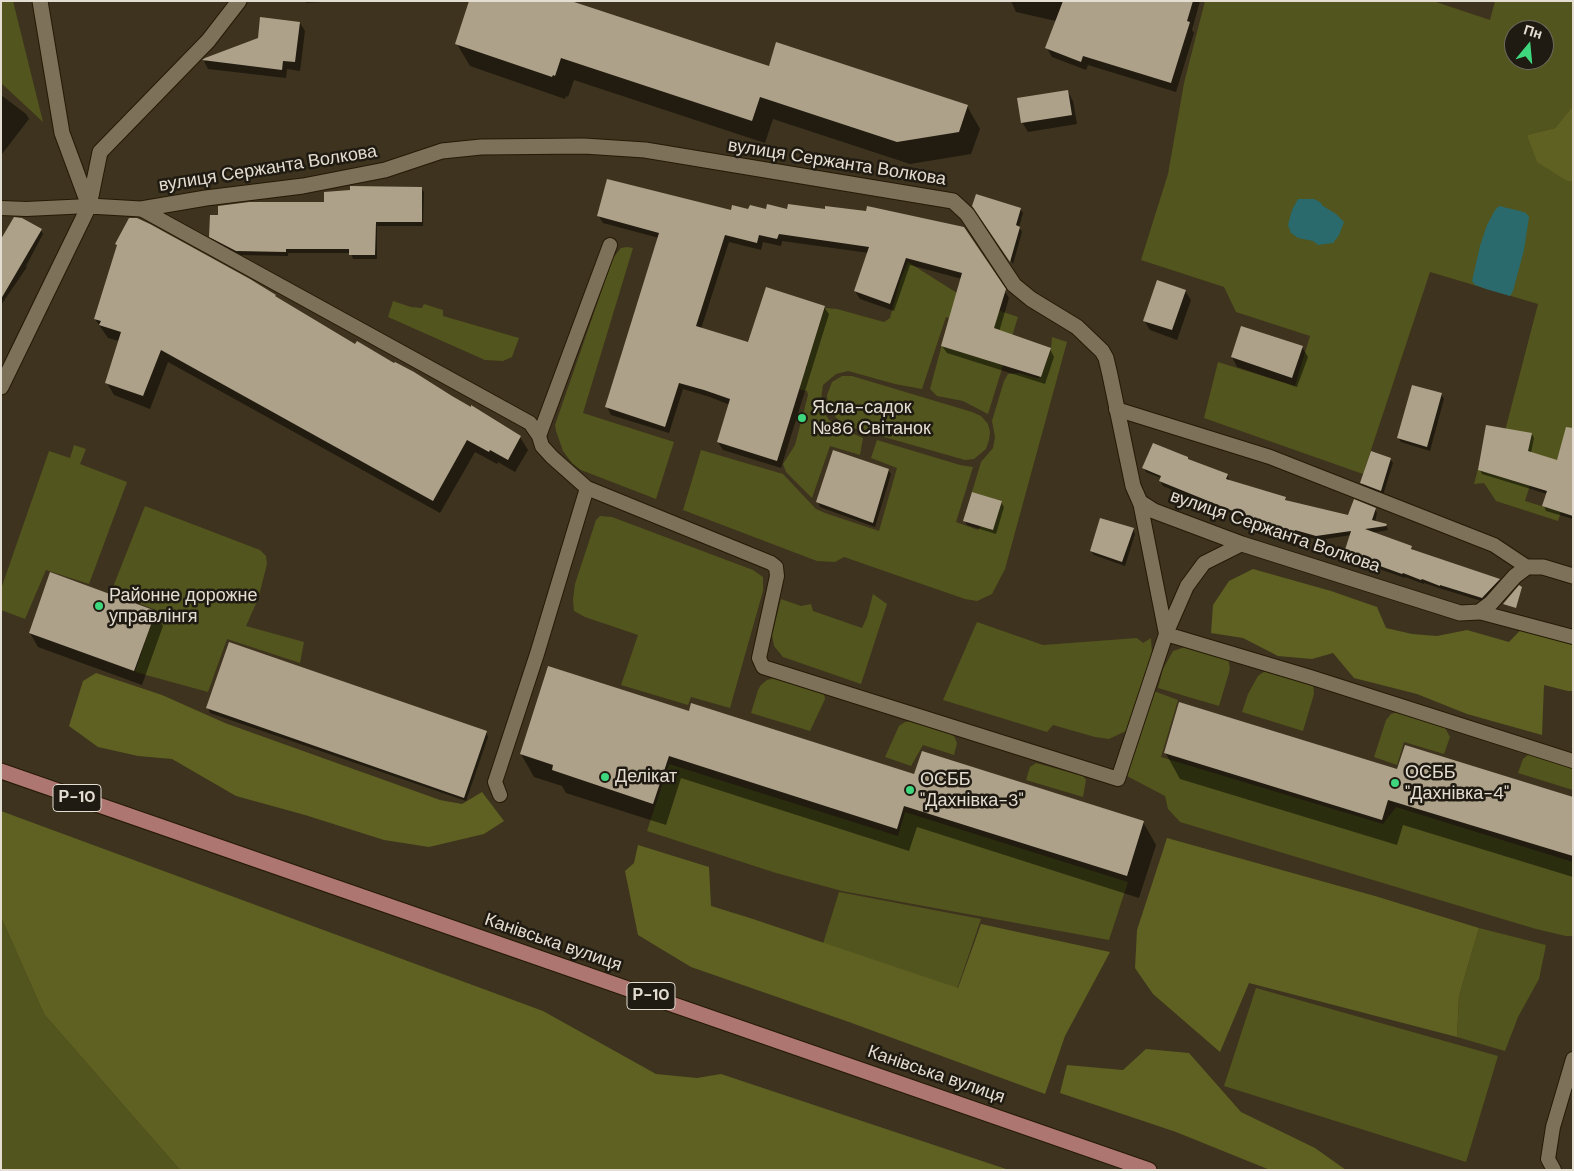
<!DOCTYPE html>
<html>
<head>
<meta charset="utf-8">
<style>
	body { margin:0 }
	#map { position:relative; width:1574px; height:1171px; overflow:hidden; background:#3e331e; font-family:"DM Sans",sans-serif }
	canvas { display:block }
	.frame { position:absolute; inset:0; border:2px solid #e4ddd1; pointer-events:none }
	.north { position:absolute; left:1504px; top:20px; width:50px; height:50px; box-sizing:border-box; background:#201b12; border:1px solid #6e695e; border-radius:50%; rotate:17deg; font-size:14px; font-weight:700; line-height:20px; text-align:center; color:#e4ddd1 }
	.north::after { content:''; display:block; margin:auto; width:18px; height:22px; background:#3fd77d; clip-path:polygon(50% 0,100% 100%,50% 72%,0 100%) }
</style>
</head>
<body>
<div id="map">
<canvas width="1574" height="1171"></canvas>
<div class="frame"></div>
<div class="north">Пн</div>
</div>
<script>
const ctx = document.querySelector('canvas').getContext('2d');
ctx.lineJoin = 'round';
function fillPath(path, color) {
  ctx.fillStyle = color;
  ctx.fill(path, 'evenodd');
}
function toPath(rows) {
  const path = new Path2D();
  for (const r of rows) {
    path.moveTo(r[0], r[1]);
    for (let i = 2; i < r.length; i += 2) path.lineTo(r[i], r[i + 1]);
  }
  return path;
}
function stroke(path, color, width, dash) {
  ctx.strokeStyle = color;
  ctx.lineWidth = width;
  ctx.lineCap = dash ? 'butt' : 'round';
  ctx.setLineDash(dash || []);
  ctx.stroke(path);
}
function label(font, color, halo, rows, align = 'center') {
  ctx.font = font + ' "DM Sans",sans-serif';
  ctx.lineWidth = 5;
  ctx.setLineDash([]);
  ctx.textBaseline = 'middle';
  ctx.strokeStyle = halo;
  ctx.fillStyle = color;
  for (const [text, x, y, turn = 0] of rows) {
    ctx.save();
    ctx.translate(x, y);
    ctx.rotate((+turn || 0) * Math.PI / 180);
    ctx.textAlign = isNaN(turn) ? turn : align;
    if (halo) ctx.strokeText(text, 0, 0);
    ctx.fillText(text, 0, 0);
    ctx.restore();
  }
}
fillPath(toPath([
	[1,1,13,1,43,122,1,83],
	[1205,1,1433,1,1490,20,1495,1,1573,1,1573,106,1555,128,1527,135,1567,181,1573,181,1573,465,1530,485,1525,501,1561,512,1558,521,1496,501,1484,483,1474,484,1480,461,1499,463,1506,427,1538,304,1430,272,1363,474,1204,418,1218,362,1295,386,1310,336,1236,312,1224,287,1141,260,1168,174,1184,83],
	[1514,30,1544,30,1544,60,1514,60],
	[627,247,633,248,583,413,674,442,656,499,581,470,572,463,563,451,556,431,555,425,613,258,621,248],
	[908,262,968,300,1018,317,988,414,963,401,937,396,930,389,949,318,946,317,922,389,895,384,848,371,836,374,823,385,821,400,823,411,829,420,840,428,863,438,860,455,830,446,812,498,786,472,783,464,795,445,808,395,807,391,798,389,761,355,807,369,807,364,825,308,837,309,884,322,890,318,900,281],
	[393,301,411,307,422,308,424,304,443,310,443,316,519,338,512,357,503,361,485,360,388,317],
	[1052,337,1067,342,1005,569,992,594,977,601,965,599,844,557,835,562,817,561,683,510,701,450,783,474,816,509,825,513,879,531,897,468,871,458,877,440,960,465,973,467,956,522,978,530,981,526,993,530,1002,501,972,492,981,462,993,448,995,437,992,421,1004,381,1008,374,1019,373,1037,378,1041,377,1051,348],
	[842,376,852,376,972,412,981,416,988,424,990,432,989,440,986,449,974,459,965,460,849,427,839,421,828,408,827,395,832,382],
	[74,445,86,449,80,464,127,482,89,584,46,570,25,619,1,610,1,589,49,451,70,458],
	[145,506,260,550,266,556,267,564,258,599,246,626,304,642,300,663,227,639,208,692,135,672,156,610,111,592],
	[600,516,612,517,753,570,763,577,763,591,730,708,691,697,688,705,621,685,638,635,585,617,574,611,573,600,575,584,596,520],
	[873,594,887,604,861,684,783,657,774,646,772,635,781,599,801,606,811,604,813,611,862,628,867,617],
	[977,622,1043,645,1137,638,1143,643,1151,638,1152,654,1131,722,1126,731,1109,739,1095,737,1053,725,1047,732,943,700],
	[1191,645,1228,658,1230,669,1219,706,1158,688,1163,669,1173,651],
	[1275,670,1313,683,1314,694,1303,731,1242,712,1248,694,1258,676,1265,671],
	[774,678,785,680,824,693,825,699,810,731,751,713,758,690,761,685,767,680],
	[1151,690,1178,700,1161,757,1383,824,1396,807,1573,862,1573,936,1566,936,1536,929,1180,822,1168,809,1165,796,1127,776,1129,762],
	[1401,711,1443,724,1450,737,1444,754,1404,742,1397,765,1374,757,1386,720,1391,714],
	[912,721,948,733,954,736,957,743,954,755,923,745,911,766,885,757,899,726,905,722],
	[1530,753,1573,766,1573,790,1518,773,1523,759],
	[1036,763,1083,776,1086,780,1083,797,1026,780,1030,767],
	[669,764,898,836,905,812,1128,882,1109,940,842,891,776,873,647,831],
	[839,892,981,919,956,992,822,947],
	[1,917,44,1014,180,1170,1,1170],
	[1479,928,1546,945,1539,979,1518,1017,1505,1051,1457,1037,1459,996],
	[1256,988,1498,1056,1466,1162,1224,1086]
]), '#52551d');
fillPath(toPath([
	[1573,106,1573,181,1567,181,1537,162,1527,135,1555,128],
	[1253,569,1331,591,1377,607,1386,628,1412,634,1437,636,1467,630,1509,642,1532,618,1573,642,1573,691,1568,691,1544,685,1542,735,1467,714,1417,694,1354,678,1333,653,1312,659,1278,656,1243,638,1211,633,1213,605,1229,581],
	[96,673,162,695,225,723,440,800,462,804,482,792,504,821,484,834,429,847,384,840,305,815,236,796,172,759,138,756,98,747,69,726,83,681],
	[1,811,543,1011,656,1074,697,1078,721,1074,1009,1170,180,1170,44,1014,1,917],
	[1167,838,1375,896,1479,928,1459,996,1457,1037,1249,983,1220,1052,1153,994,1135,968,1137,930],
	[638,845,709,867,711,906,750,918,958,988,981,924,1110,952,1065,1036,1045,1094,849,1022,691,967,638,935,625,871,634,863],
	[1146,1049,1189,1053,1241,1112,1315,1148,1346,1170,1270,1170,1176,1132,1060,1093,1067,1065,1123,1070]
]), '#5e6121');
fillPath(toPath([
	[1298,199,1314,199,1320,202,1323,206,1336,214,1344,222,1339,235,1333,243,1318,245,1313,241,1298,238,1291,233,1288,225,1292,210],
	[1499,206,1520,211,1526,213,1529,217,1524,250,1513,291,1510,296,1486,289,1475,285,1472,281,1480,246,1487,225,1495,210]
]), '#2a6a6d');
fillPath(toPath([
	[305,1,339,1,306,3],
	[471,1,572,1,572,3,770,68,967,106,980,129,971,154,910,164,773,119,765,143,574,80,568,97,566,96,565,99,470,66,457,44],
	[1011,1,1200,1,1192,30,1194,33,1176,92,1088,65,1086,70,1052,57,1047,48,1056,21,1016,12],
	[300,23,305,31,300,71,287,69,286,78,208,69,204,61],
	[1068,92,1073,101,1077,124,1028,132,1022,122],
	[1,95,26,114,29,119,2,154],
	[421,188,424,192,423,226,377,226,377,259,353,259,351,253,288,253,288,256,239,255,213,241,211,236,325,203],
	[1020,209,1023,213,1019,227,1022,232,1013,264,977,211],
	[767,210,826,211,1004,290,1009,298,999,332,1050,349,1054,357,1045,384,947,353,942,346,962,279,910,265,894,311,860,299,855,291,869,253,782,241,781,246,763,242,761,250,729,242,701,329,749,344,824,307,829,314,781,468,723,450,718,442,730,405,710,397,683,389,669,433,611,415,607,407,659,238,603,223,598,215],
	[41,230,43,234,26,266,27,267,1,305,1,242],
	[1185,291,1191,300,1177,340,1150,330,1144,320],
	[95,319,335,334,471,408,472,407,520,437,528,450,515,472,498,462,497,464,475,452,440,513,168,362,150,409,114,395,107,383,119,341,108,338],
	[1302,347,1308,357,1297,387,1237,367,1232,357],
	[1441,394,1444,399,1430,451,1401,442,1398,438],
	[1532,434,1534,438,1531,453,1573,466,1573,519,1546,511,1544,506,1547,494,1482,474,1480,470],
	[1390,459,1393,463,1383,495,1364,487,1361,483],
	[1189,461,1227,475,1229,479,1229,481,1285,498,1287,502,1349,516,1375,509,1377,513,1375,522,1386,525,1388,530,1371,533,1411,547,1414,551,1499,580,1501,584,1485,602,1442,589,1424,583,1424,584,1405,577,1405,578,1348,558,1346,553,1351,535,1319,540,1297,534,1297,536,1253,522,1163,486,1160,481,1161,478,1146,472,1144,468],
	[888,470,891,474,875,527,820,507,818,502],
	[1001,502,1004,507,996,534,967,525,965,521],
	[1133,529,1135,534,1125,566,1094,555,1091,551],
	[155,612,163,626,142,685,38,647,30,633],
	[208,708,486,732,488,737,466,801,210,713],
	[689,713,915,776,1143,822,1156,845,1139,898,917,827,909,851,681,778,666,825,566,793,562,786,534,777,521,754],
	[1165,752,1398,771,1573,798,1573,877,1403,825,1397,845,1180,779]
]), '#0007');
fillPath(toPath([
	[469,1,571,1,769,66,776,42,968,105,959,132,897,142,760,97,752,121,561,58,555,76,553,75,552,77,455,44],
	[1063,1,1193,1,1187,21,1190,22,1171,83,1083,56,1081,62,1045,48],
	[260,17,300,22,295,62,283,61,282,70,202,60,205,58,258,38],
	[1068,90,1072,115,1021,123,1017,98],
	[607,179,731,210,732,205,748,209,750,205,766,209,767,204,787,209,788,204,825,209,825,206,866,211,867,206,964,227,1006,289,994,328,1051,348,1041,377,941,346,962,273,906,258,890,304,854,291,869,247,779,234,777,239,759,235,757,243,725,235,696,326,748,342,766,287,825,306,777,461,717,442,730,399,704,390,679,383,665,427,605,407,659,233,597,216],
	[350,186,422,187,422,222,376,222,375,255,349,255,349,249,286,249,286,252,236,251,209,237,210,215,218,215,218,206,249,202,324,202,324,192,350,190],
	[976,194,1021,208,1016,225,1020,227,1010,262,972,206],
	[14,217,22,218,42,229,1,299,1,239],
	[129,218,137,218,150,224,250,279,276,295,275,296,355,344,357,341,394,363,395,362,414,372,452,396,471,407,471,405,521,436,508,460,490,450,489,452,467,440,433,501,161,350,143,396,105,383,121,332,99,325,101,321,94,319,117,245,115,244],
	[1157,280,1186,290,1172,330,1143,321],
	[1241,326,1303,346,1292,378,1231,357],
	[1412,385,1442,393,1427,447,1397,438],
	[1486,425,1532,433,1528,451,1557,460,1566,427,1573,428,1573,516,1542,506,1547,491,1478,470],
	[1153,443,1188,457,1188,459,1228,474,1226,479,1286,497,1285,500,1348,515,1354,499,1376,508,1372,520,1387,524,1386,526,1365,529,1412,546,1411,549,1500,579,1482,598,1440,585,1440,586,1422,579,1421,580,1403,573,1402,574,1344,553,1351,531,1316,536,1295,530,1294,532,1250,518,1159,481,1161,476,1142,468],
	[833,450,889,469,873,523,816,502],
	[1371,451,1391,458,1381,491,1360,483],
	[972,492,1002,501,993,530,963,521],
	[1100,518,1134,528,1122,562,1090,551],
	[50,572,156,611,134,671,29,633],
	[1519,585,1522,587,1516,608,1503,604],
	[229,642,487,731,464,798,206,708],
	[548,666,689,711,691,703,914,774,922,751,1144,821,1127,876,904,806,897,829,669,756,653,804,552,770,553,765,520,754],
	[1179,702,1397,769,1405,745,1573,797,1573,856,1388,800,1382,820,1164,753]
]), '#aea189');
const service = toPath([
	[1,208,26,209,89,206],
	[141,209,530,423,539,436,542,446,552,457,587,488,771,563,776,567,777,576,759,658,763,667,1118,779,1166,634,1187,586,1204,563,1242,544],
	[1116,409,1270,457,1494,545,1527,567],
	[539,436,610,245],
	[1140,502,1166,634],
	[1479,612,1573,637],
	[1166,634,1310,677,1573,761],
	[500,795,495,782,537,654,587,488],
	[1554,1170,1548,1159,1553,1127,1573,1059]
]);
const minor = toPath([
	[239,1,208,41,100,152,89,206,141,209,206,198,303,186,385,170,442,151,481,147,584,146,645,150,953,201,967,214,1014,285,1031,299,1077,327,1102,351,1106,358,1110,375,1133,486,1140,502,1154,511,1242,544,1460,613,1479,612,1491,603,1515,576,1527,567,1543,567,1573,576],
	[1,387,89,206,62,133,40,1]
]);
const primary = toPath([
	[1,771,1149,1170]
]);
stroke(service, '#251a06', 16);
stroke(minor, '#251a06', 17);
stroke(primary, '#251a06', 17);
stroke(service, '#7e715a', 14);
stroke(minor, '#7e715a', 15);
stroke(primary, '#ae7671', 15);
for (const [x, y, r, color] of [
	[802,418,5,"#3fd77d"],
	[99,606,5,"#3fd77d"],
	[605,777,5,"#3fd77d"],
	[1395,783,5,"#3fd77d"],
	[910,790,5,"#3fd77d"]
]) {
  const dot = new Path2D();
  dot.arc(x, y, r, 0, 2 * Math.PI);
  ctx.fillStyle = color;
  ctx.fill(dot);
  stroke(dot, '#201b12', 2);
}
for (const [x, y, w] of [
	[77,798,48],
	[651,996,48]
]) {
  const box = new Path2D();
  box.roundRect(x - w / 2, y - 13.5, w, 27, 4);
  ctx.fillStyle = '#201b12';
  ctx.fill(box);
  stroke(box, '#e4ddd1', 1);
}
label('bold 16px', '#e4ddd1', null, [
	["Р-10",77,798],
	["Р-10",651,996]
]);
label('18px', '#e4ddd1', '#201b12', [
	["вулиця Сержанта Волкова",837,163,9],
	["вулиця Сержанта Волкова",268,169,-9],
	["вулиця Сержанта Волкова",1275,532,19],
	["Канівська вулиця",553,943,19],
	["Канівська вулиця",936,1075,19]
]);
label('18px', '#e4ddd1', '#201b12', [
	["Ясла-садок",812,408],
	["№86 Світанок",812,429],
	["Районне дорожне",109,596],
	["управлінгя",109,617],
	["ОСББ",1405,773],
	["\"Дахнівка-4\"",1405,794],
	["Делікат",615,777],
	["ОСББ",920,780],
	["\"Дахнівка-3\"",920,801]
], 'left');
</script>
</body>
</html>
